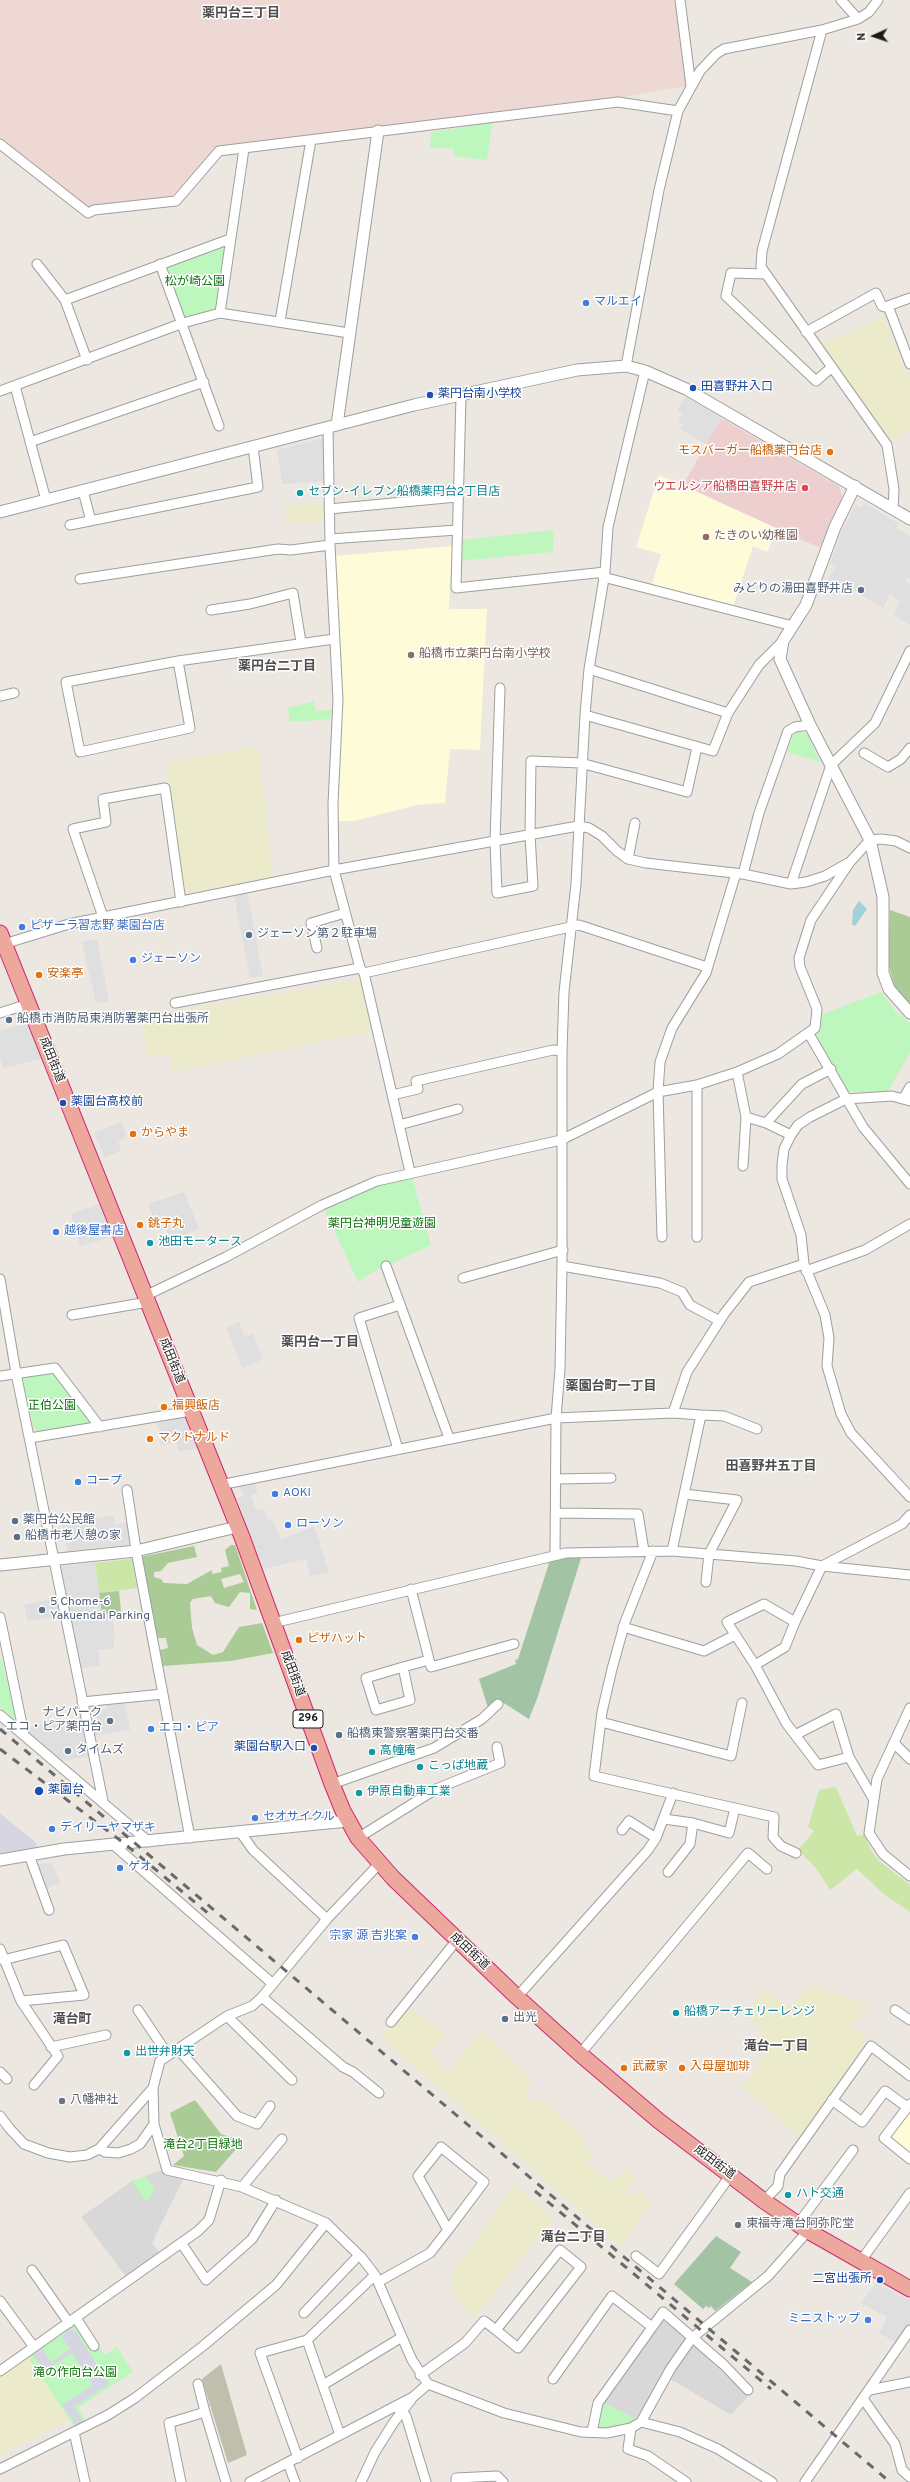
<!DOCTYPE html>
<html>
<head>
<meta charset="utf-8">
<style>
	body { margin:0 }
	#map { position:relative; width:910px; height:2482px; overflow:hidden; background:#ece7e0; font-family:Overpass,sans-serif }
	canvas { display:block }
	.north { position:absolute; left:854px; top:16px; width:40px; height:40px; -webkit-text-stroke:3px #fff; paint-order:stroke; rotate:267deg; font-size:11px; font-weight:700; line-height:16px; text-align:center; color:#1b1b1b }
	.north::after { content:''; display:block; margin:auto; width:14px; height:18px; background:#1b1b1b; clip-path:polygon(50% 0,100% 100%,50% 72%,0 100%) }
</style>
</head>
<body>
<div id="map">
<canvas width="910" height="2482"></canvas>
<div class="north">N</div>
</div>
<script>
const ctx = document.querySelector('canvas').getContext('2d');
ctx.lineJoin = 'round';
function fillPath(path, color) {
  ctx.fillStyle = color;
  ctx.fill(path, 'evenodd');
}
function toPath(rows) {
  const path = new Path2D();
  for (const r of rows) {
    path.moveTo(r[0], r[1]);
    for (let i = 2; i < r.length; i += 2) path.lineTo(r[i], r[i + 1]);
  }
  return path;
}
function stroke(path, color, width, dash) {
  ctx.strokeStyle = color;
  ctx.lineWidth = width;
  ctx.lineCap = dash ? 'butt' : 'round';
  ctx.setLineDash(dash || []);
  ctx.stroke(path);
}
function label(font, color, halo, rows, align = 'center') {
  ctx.font = font + ' Overpass,"Noto Sans JP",sans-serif';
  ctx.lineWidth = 3;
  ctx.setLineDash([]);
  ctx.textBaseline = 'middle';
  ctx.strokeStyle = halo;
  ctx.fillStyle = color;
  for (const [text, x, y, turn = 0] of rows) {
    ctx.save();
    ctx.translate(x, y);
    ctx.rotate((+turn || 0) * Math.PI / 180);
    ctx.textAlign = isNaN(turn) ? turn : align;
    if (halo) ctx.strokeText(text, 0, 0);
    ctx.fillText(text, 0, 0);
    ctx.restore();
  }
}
fillPath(toPath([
	[162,2170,184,2178,152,2243,159,2252,158,2256,127,2278,81,2217,132,2181],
	[667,2321,722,2367,749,2395,731,2415,662,2374,637,2419,627,2424,599,2429,602,2402,660,2322]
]), '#d9d8d8');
fillPath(toPath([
	[721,418,839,486,843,500,831,521,820,548,683,485]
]), '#edcfd0');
fillPath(toPath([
	[659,475,778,529,767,552,753,546,733,607,651,587,661,554,636,547],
	[452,546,449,609,487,609,480,750,450,749,445,803,417,805,354,821,336,821,334,556],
	[910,2111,910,2154,890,2138]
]), '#fefbd8');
fillPath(toPath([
	[0,0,675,0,686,86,617,98,217,149,172,196,91,207,83,204,0,138]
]), '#eed8d3');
fillPath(toPath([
	[221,2364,247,2455,228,2463,202,2379]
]), '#c0beac');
fillPath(toPath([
	[884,316,905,371,909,371,910,374,910,430,889,440,820,345],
	[324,504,324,520,287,524,284,505],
	[258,746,273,878,184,898,165,763],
	[363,979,375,1030,174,1072,170,1053,148,1057,140,1017],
	[809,1985,869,2005,851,2026,862,2035,865,2044,826,2099,826,2103,800,2136,742,2087,770,2049,757,2036,762,2029,743,2014,765,1989,791,2007],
	[409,2007,446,2034,429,2054,449,2072,482,2031,532,2081,525,2089,526,2100,533,2102,542,2099,584,2138,581,2142,592,2154,587,2162,608,2181,619,2177,624,2170,635,2178,626,2191,634,2196,639,2193,652,2203,621,2246,381,2037],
	[515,2185,554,2218,475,2317,459,2305,450,2277],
	[27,2355,69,2420,0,2455,0,2374]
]), '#ebebcb');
fillPath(toPath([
	[132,1559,137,1588,99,1593,95,1563],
	[836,1787,857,1836,865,1834,870,1849,878,1860,910,1885,910,1912,885,1895,857,1869,830,1890,816,1868,798,1850,814,1831,808,1827,819,1790]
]), '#cbe6a6');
fillPath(toPath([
	[890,910,910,917,910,1006,895,988,888,963],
	[231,1545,235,1545,257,1610,250,1609,250,1593,240,1592,229,1607,215,1603,211,1596,193,1599,190,1603,192,1628,197,1645,213,1655,223,1652,239,1627,262,1623,273,1653,231,1661,163,1666,160,1650,168,1648,166,1638,157,1638,141,1557,194,1546,197,1557,168,1563,161,1571,154,1572,154,1577,161,1579,164,1583,187,1584,212,1570,212,1574,222,1572,221,1568,229,1566,225,1550],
	[240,1574,244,1582,224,1588,221,1579],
	[119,1591,121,1611,102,1615,99,1593],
	[195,2100,221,2134,243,2141,216,2172,173,2165,184,2156,170,2113]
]), '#aaca96');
fillPath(toPath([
	[582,1555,538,1696,529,1719,499,1700,488,1708,479,1679,516,1664,515,1660,518,1659,551,1557],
	[716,2236,741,2252,730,2268,752,2282,715,2311,711,2306,709,2308,706,2306,703,2309,674,2284]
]), '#a2c4a4');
fillPath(toPath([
	[492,123,487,160,453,156,454,149,430,147,431,132],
	[225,246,216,309,184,320,165,273,167,267],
	[554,530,553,552,459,561,460,540],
	[314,701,316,711,332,710,330,719,290,722,288,708],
	[799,732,807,734,820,762,787,752,794,733],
	[881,992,896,1012,910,1023,910,1052,888,1091,847,1092,815,1032,823,1014],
	[411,1174,431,1245,371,1273,358,1282,324,1208,378,1184],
	[54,1372,91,1423,39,1432,34,1429,23,1380,25,1376],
	[0,1659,2,1659,16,1720,0,1707],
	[146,2176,155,2189,149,2200,145,2200,132,2181],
	[72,2324,76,2324,93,2350,99,2346,104,2355,117,2347,133,2372,78,2408,86,2422,75,2428,27,2355],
	[602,2402,637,2419,627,2424,599,2429,595,2423]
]), '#bdf7bd');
fillPath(toPath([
	[685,397,721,417,706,444,680,429,683,425,678,422,683,414,677,411],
	[323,438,324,481,282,484,277,450],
	[864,503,899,524,896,528,910,536,910,579,907,578,905,581,910,584,910,625,894,615,900,601,890,594,883,608,845,584,841,592,827,582,835,567,830,564,842,530,856,505,861,508],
	[247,892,263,976,250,978,234,895],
	[97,939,109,1001,96,1003,82,942],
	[28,1023,42,1059,3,1068,0,1056,0,1031],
	[122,1122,127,1138,118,1142,121,1151,104,1157,94,1133],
	[184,1192,199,1229,171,1241,166,1229,159,1231,148,1204],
	[99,1204,112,1237,80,1246,71,1214],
	[239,1322,245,1336,253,1333,263,1359,242,1368,226,1327],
	[184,1417,197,1449,179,1451,176,1443,161,1445,157,1421],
	[254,1481,258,1492,251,1495,256,1511,264,1509,268,1520,272,1519,281,1540,314,1526,329,1572,310,1576,306,1559,264,1569,237,1498,243,1496,239,1483],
	[113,1515,115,1525,128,1522,133,1544,68,1551,62,1524],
	[95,1563,102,1614,112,1613,115,1637,113,1638,114,1648,98,1650,100,1665,80,1669,61,1566],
	[57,1598,60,1615,28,1621,24,1605],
	[125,1702,130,1730,94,1736,89,1712,107,1709,106,1703],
	[82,1718,90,1756,60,1761,27,1732,27,1728],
	[51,1863,61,1883,44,1889,35,1864],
	[876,2283,910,2300,910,2324,897,2343,879,2333,887,2317,861,2303]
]), '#dfdfdf');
fillPath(toPath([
	[0,1813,36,1843,37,1848,0,1854],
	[68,2327,70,2330,75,2330,109,2384,74,2407,84,2422,77,2427,62,2405,93,2385,72,2353,44,2371,32,2353,43,2349,51,2362,70,2349,62,2337,66,2333,64,2330]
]), '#d5d6e2');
fillPath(toPath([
	[859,901,867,909,855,926,852,924,853,910]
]), '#a1d1d9');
const minor = toPath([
	[680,0,691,86],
	[841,0,858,19],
	[822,30,762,251,761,267,887,445,894,489,893,509],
	[0,144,88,213,94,210,176,201,219,151,618,102,678,111],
	[37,264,65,300,87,360],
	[160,264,219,426],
	[766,274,731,273,726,296,816,381,832,367],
	[65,300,230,239],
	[888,306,910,364],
	[220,313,244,149],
	[280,321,311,140],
	[806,332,876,293,882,306,885,307,910,298],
	[626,366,659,190,678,111,700,71,716,54,724,49,822,30,858,19,869,12,878,0],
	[15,386,46,500],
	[0,391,183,323,220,313,349,333],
	[461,396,456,588,605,572],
	[328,428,330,545,338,700,333,804,334,870,360,968,364,973,410,1172],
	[30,442,204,382],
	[83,491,91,521],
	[329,509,457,497],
	[70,525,258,487,253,447],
	[330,539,457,530],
	[603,577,793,626],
	[80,579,278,549,291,550,330,545],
	[211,610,250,604,293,593,301,642],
	[178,661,190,728,80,752,66,682,178,661,334,639],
	[589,669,728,713],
	[500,688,495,841,497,893,533,886,530,835,531,761,581,763,687,792,697,747],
	[0,696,14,693],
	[585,715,713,751,728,713,759,665,783,641],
	[864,753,888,767,901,759,910,748],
	[628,859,635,823],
	[743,874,759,813,788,731,795,727,810,725],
	[791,884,831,765,875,723,910,651],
	[103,917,73,829,106,822,103,799,165,788,181,902],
	[4,944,69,924,334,870,578,826,589,828,602,836,617,851,628,859,646,863,743,874,791,884,806,882,825,876,848,863],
	[317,948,311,923,345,913],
	[364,973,579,925,707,967],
	[175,1003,360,968],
	[0,1013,28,1004],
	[809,1034,863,1127,910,1184],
	[737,1072,746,1117,766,1123,791,1135],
	[392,1095,418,1089,416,1081,553,1050,562,1051],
	[903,1099,910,1087],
	[910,1101,892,1096,846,1099,810,1117,798,1125,791,1135,784,1149,782,1165,782,1179,801,1235,804,1264,825,1315,829,1338,827,1366,841,1414,851,1433,910,1497],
	[766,1123,802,1084,831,1069],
	[399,1125,458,1109],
	[743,1166,746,1117],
	[662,1237,658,1092,660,1062,672,1028,706,973,736,873],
	[697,1237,697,1085],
	[386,1266,449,1438],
	[562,1266,660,1283,682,1292,690,1305,720,1321],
	[806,1271,865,1250,910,1224],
	[463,1278,563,1250],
	[0,1279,16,1373,103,1801],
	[145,1296,226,1257,322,1205,377,1181,561,1140,658,1092,697,1085,737,1072,778,1054,815,1028,817,1009,800,967,799,958,811,920,850,862,870,840,881,839,896,841,910,848],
	[72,1315,148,1302],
	[0,1376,55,1368,100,1427],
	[673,1413,687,1372,724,1314,749,1282,804,1264],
	[701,1415,724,1416,757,1429],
	[30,1438,191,1411],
	[398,1449,359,1318,400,1305],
	[556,1479,611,1478],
	[220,1485,556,1418,673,1413,701,1415,672,1551],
	[127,1490,137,1556,190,1838],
	[684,1494,737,1500,709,1554,706,1582],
	[556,1513,638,1514,644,1551],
	[653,1551,625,1622,612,1669,602,1712,594,1776,774,1817,773,1837,781,1846,796,1853],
	[555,1554,556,1418,560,1369,562,1266,562,1051,564,992,576,884,585,715,589,669,605,572,608,527,645,371],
	[411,1589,431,1667,514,1644],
	[0,1617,24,1734],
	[273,1623,566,1553,672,1551,796,1561,822,1566,910,1575],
	[623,1627,704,1651,735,1635],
	[755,1665,785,1647,795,1622],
	[403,1667,410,1700,376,1710,366,1678,403,1667,429,1660],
	[82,1702,163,1694],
	[910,1708,877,1779,869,1833,883,1854,910,1876],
	[0,1715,149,1842],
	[601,1722,731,1756,742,1703],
	[795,1735,836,1714,849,1757,874,1800],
	[895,1744,910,1759],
	[849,1757,818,1765,786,1723,755,1665,727,1622,764,1604,795,1622,822,1566,902,1524,910,1515],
	[332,1784,434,1748,482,1719,498,1704],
	[664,1819,693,1823,729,1833,735,1808],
	[622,1830,629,1821,656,1838],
	[241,1833,253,1850,327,1919],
	[358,1838,436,1789,500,1763,497,1747],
	[115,1846,273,1984],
	[29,1855,49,1910],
	[379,1864,327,1919,262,1997,252,2006,227,2016,160,2061,153,2088,154,2124,167,2170,242,2187,326,2223,362,2258,375,2275,412,2360,428,2384],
	[668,1872,690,1844,693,1823],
	[0,1949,21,2001,58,2056,34,2085],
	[3,1960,63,1945,84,1995,21,2001],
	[262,1997,343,2067,353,2072,379,2093],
	[517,1997,648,1850,656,1838,673,1793],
	[138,2010,168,2055],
	[895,2010,910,2020],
	[227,2016,292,2080],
	[391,2022,457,1940],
	[51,2047,106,2035],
	[178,2049,237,2116,257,2124,270,2106],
	[580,2054,748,1853,767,1869],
	[0,2072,7,2079],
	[832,2100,862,2122,885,2091,907,2107],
	[910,2104,884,2138,910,2159],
	[0,2116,10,2129,24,2144,48,2153,70,2157,87,2155,99,2149,105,2152,118,2153,131,2149,140,2144,154,2124],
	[99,2149,153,2088],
	[242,2187,282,2139],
	[764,2201,778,2186,780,2174,871,2046,910,2076],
	[798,2224,853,2150],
	[182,2244,206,2280,252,2239,276,2200],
	[636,2256,659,2274,730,2176],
	[860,2262,910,2193],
	[32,2270,69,2323],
	[378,2282,430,2253,448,2230,484,2182,441,2147,418,2176,448,2230],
	[0,2301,34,2347],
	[304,2313,359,2255],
	[76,2318,94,2346],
	[307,2340,340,2435],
	[0,2371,198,2231,209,2220,221,2180],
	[420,2375,465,2343,484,2321,496,2330,518,2348,581,2267,560,2250,496,2330],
	[553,2379,612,2296,652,2327],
	[198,2384,205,2412],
	[323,2385,402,2337],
	[870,2390,910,2382],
	[864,2400,895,2444,902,2470,910,2477],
	[397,2408,406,2416,426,2482],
	[641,2422,680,2432,718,2449,772,2482],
	[631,2428,628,2449,648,2456,686,2482],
	[74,2432,85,2482],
	[592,2432,598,2403,663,2312,724,2365,748,2390],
	[298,2458,260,2353,307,2340,375,2275],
	[288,2463,295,2482],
	[0,2469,108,2415,135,2398,203,2346,276,2285,326,2223],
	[181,2482,169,2423,205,2412,226,2482],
	[250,2482,413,2397,428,2384,504,2413,581,2432,607,2433,631,2428,641,2422,671,2368,692,2338,768,2276,808,2231],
	[361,2482,375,2452,394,2422,411,2400],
	[456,2482,456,2478,497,2476,503,2482],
	[805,2482,910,2330]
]);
const tertiary = toPath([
	[337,425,378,131],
	[855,486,835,527,806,605,783,641,780,659,810,725,870,840,883,897,883,973,889,989,910,1013],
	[0,512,414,405,577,370,626,366,645,371,686,389,910,519],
	[0,1565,136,1551,237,1527],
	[0,1860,64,1849,348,1821]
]);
const trunk = toPath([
	[0,933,242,1537,332,1784,343,1811,358,1838,393,1878,517,1997,580,2054,659,2121,764,2201,808,2231,910,2289]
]);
stroke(minor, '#9f9f9f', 11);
stroke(tertiary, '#9f9f9f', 13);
stroke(trunk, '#cf296f', 17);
stroke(minor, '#fff', 9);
stroke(tertiary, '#fff', 11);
stroke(trunk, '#eda89d', 15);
stroke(toPath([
	[0,1729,890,2482],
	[0,1749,125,1844,209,1914],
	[535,2191,771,2389]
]), '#696969', 3, [8, 8]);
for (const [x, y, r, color] of [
	[586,303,4,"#3f7fe0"],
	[693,388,4,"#1a4fb4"],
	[430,395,4,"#1a4fb4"],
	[830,452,4,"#e8710a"],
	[805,488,4,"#e0444e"],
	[300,493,4,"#0f9aa8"],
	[706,537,4,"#8d6e63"],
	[861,590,4,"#5c6f8a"],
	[411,655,4,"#8d6e63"],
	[22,927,4,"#3f7fe0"],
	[249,935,4,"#5c6f8a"],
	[133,960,4,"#3f7fe0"],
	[39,975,4,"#e8710a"],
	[9,1020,4,"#5c6f8a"],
	[63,1103,4,"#1a4fb4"],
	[133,1134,4,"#e8710a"],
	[140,1225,4,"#e8710a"],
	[56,1232,4,"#3f7fe0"],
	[150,1243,4,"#0f9aa8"],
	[164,1407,4,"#e8710a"],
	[150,1439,4,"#e8710a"],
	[78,1482,4,"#3f7fe0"],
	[275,1494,4,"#3f7fe0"],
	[15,1521,4,"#5c6f8a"],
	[288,1525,4,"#3f7fe0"],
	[17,1537,4,"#5c6f8a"],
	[42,1610,4,"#5c6f8a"],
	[299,1640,4,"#e8710a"],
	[110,1721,4,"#5c6f8a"],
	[151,1729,4,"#3f7fe0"],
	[339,1735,4,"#5c6f8a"],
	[314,1748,4,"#1a4fb4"],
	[68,1751,4,"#5c6f8a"],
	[372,1752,4,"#0f9aa8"],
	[420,1767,4,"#0f9aa8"],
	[39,1791,5,"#1a4fb4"],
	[359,1793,4,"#0f9aa8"],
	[255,1818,4,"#3f7fe0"],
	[52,1829,4,"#3f7fe0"],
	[120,1868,4,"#3f7fe0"],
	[415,1937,4,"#3f7fe0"],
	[676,2013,4,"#0f9aa8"],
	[505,2019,4,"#5c6f8a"],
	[127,2053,4,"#0f9aa8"],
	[624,2068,4,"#e8710a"],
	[682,2068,4,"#e8710a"],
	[62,2101,4,"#6b7280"],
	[788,2195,4,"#0f9aa8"],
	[738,2225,4,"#6b7280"],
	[880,2280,4,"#1a4fb4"],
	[868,2320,4,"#3f7fe0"]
]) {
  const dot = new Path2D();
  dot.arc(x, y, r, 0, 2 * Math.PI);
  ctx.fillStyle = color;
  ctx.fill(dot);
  stroke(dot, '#fff', 1.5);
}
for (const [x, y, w] of [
	[308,1719,30]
]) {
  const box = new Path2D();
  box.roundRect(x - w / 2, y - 9, w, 18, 3);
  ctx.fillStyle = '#fff';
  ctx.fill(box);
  stroke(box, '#1b1b1b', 1);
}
label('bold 11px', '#1b1b1b', null, [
	["296",308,1719]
]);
label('12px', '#0e730e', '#fff', [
	["松が崎公園",195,283],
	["薬円台神明児童遊園",382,1225],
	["正伯公園",52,1407],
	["滝台2丁目緑地",203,2146],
	["滝の作向台公園",75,2374]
]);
label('12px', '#366cbe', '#fff', [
	["マルエイ",594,303],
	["ピザーラ習志野 薬園台店",30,927],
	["ジェーソン",141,960],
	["越後屋書店",64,1232],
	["コープ",86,1482],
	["AOKI",283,1494],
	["ローソン",296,1525],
	["エコ・ピア",159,1729],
	["セオサイクル",263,1818],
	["デイリーヤマザキ",60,1829],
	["ゲオ",128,1868],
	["宗家 源 吉兆案",407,1937,"right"],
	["ミニストップ",860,2320,"right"]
], 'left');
label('12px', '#164399', '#fff', [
	["田喜野井入口",701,388],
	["薬円台南小学校",438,395],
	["薬園台高校前",71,1103],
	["薬園台駅入口",306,1748,"right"],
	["薬園台",48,1791],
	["二宮出張所",872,2280,"right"]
], 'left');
label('12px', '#c56008', '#fff', [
	["モスバーガー船橋薬円台店",822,452,"right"],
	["安楽亭",47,975],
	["からやま",141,1134],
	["銚子丸",148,1225],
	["福興飯店",172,1407],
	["マクドナルド",158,1439],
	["ピザハット",307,1640],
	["武蔵家",632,2068],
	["入母屋珈琲",690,2068]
], 'left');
label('12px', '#be3a42', '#fff', [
	["ウエルシア船橋田喜野井店",797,488]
], 'right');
label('12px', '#0d838f', '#fff', [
	["セブン-イレブン船橋薬円台2丁目店",308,493],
	["池田モータース",158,1243],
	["高幢庵",380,1752],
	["こっぱ地蔵",428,1767],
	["伊原自動車工業",367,1793],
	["船橋アーチェリーレンジ",684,2013],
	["出世弁財天",135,2053],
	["ハト交通",796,2195]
], 'left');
label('12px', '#785e54', '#fff', [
	["たきのい幼稚園",714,537],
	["船橋市立薬円台南小学校",419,655]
], 'left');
label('12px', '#4e5e75', '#fff', [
	["みどりの湯田喜野井店",853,590,"right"],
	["ジェーソン第２駐車場",257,935],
	["船橋市消防局東消防署薬円台出張所",17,1020],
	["薬円台公民館",23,1521],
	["船橋市老人憩の家",25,1537],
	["5 Chome-6",50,1603],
	["Yakuendai Parking",50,1617],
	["ナビパーク",102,1714,"right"],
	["エコ・ピア薬円台",102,1728,"right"],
	["船橋東警察署薬円台交番",347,1735],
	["タイムズ",76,1751],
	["出光",513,2019]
], 'left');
label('12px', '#1b1b1b', '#fff', [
	["成田街道",51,1060,68],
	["成田街道",171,1361,68],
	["成田街道",292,1674,70],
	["成田街道",469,1952,43],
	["成田街道",714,2163,37]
]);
label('12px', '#5b616d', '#fff', [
	["八幡神社",70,2101],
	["東福寺滝台阿弥陀堂",746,2225]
], 'left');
label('bold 13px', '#4e4e4e', '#fff', [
	["薬円台三丁目",241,14],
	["薬円台二丁目",277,667],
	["薬円台一丁目",320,1343],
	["薬園台町一丁目",611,1387],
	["田喜野井五丁目",771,1467],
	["滝台町",72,2020],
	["滝台一丁目",776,2047],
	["滝台二丁目",573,2238]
]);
</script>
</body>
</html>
